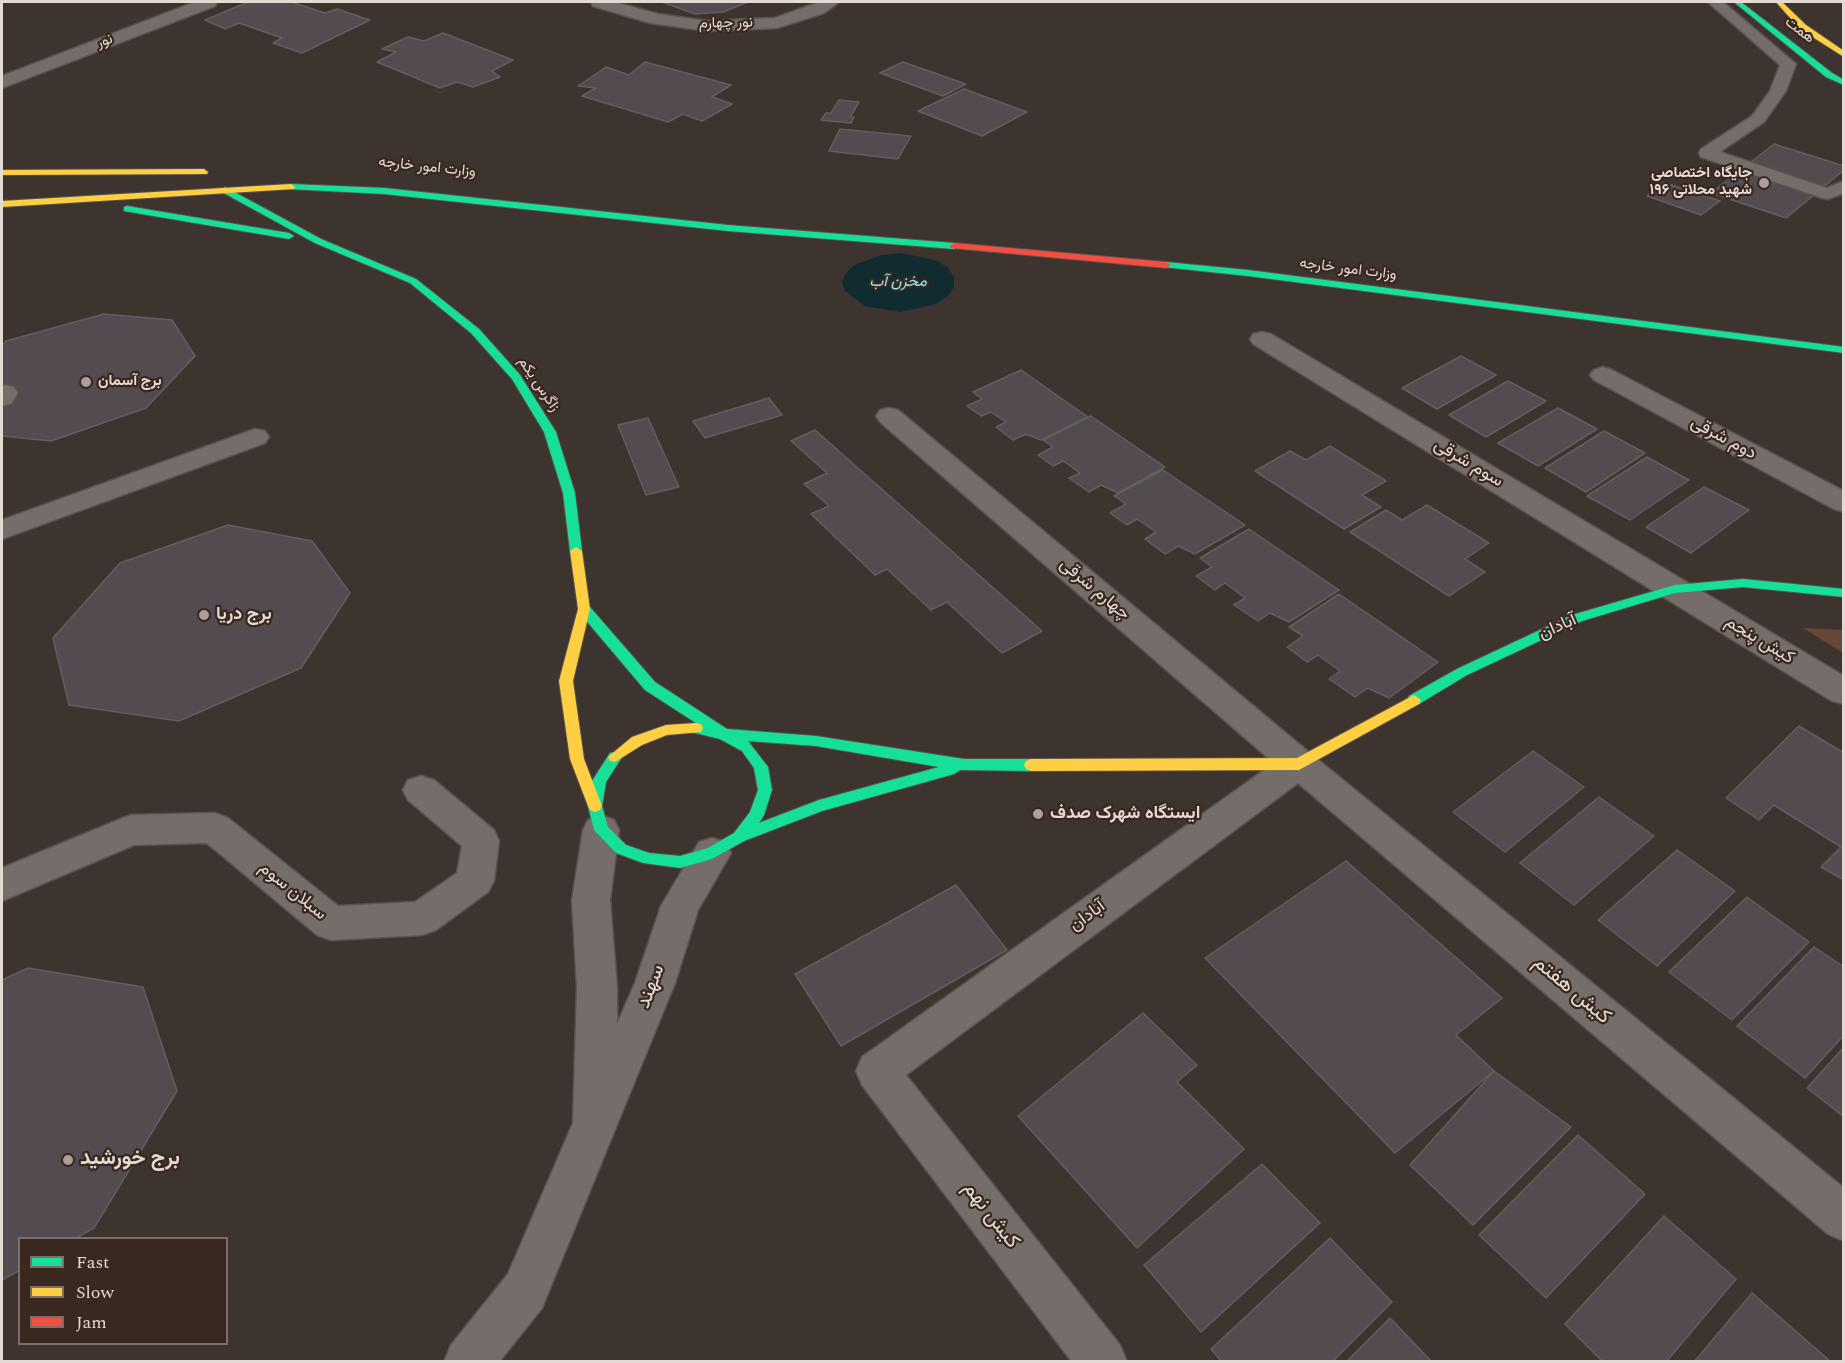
<!DOCTYPE html>
<meta charset="utf-8">
<style>
body{margin:0}
#map{position:relative;width:1845px;height:1363px;overflow:hidden;background:#3d3430;font-family:Spectral,serif}
canvas{display:block}
.frame{position:absolute;inset:0;border:3px solid #e4d9d3;pointer-events:none}
.legend{position:absolute;left:18px;top:1237px;width:210px;height:108px;box-sizing:border-box;background:#392820;border:2px solid #7d6f68;margin:0;padding:8px 10px;list-style:none;font-size:18px;color:#e4d9d3}
.legend li{display:flex;align-items:center;gap:12px;height:30px}
.legend b{width:30px;border:2px solid #7d6f68}
</style>
<div id="map">
<canvas width="1845" height="1363"></canvas>
<div class="frame"></div>
<ul class="legend">
<li><b style="height:8px;background:#16e098"></b>Fast</li>
<li><b style="height:8px;background:#ffcf43"></b>Slow</li>
<li><b style="height:8px;background:#f24e42"></b>Jam</li>
</ul>
</div>
<script>
const ctx = document.querySelector('canvas').getContext('2d');
ctx.lineJoin = 'round';
function fillPath(path, color) {
  ctx.fillStyle = color;
  ctx.fill(path, 'evenodd');
}
function toPath(rows) {
  const path = new Path2D();
  for (const r of rows) {
    path.moveTo(r[0], r[1]);
    for (let i = 2; i < r.length; i += 2) path.lineTo(r[i], r[i + 1]);
  }
  return path;
}
function strokePath(path, color, width, dash) {
  ctx.strokeStyle = color;
  ctx.lineWidth = width;
  ctx.lineCap = dash ? 'butt' : 'round';
  ctx.setLineDash(dash || []);
  ctx.stroke(path);
}
function write(font, color, halo, rows, align = 'center') {
  ctx.font = font + ' Spectral,Vazirmatn,serif';
  ctx.lineWidth = 4.5;
  ctx.setLineDash([]);
  ctx.textBaseline = 'middle';
  ctx.strokeStyle = halo;
  ctx.fillStyle = color;
  for (const [text, x, y, turn = 0] of rows) {
    ctx.save();
    ctx.translate(x, y);
    ctx.rotate((+turn || 0) * Math.PI / 180);
    ctx.textAlign = isNaN(turn) ? turn : align;
    if (halo) ctx.strokeText(text, 0, 0);
    ctx.fillText(text, 0, 0);
    ctx.restore();
  }
}
const green = toPath([
 [1803,628,1843,630,1843,653]
]);
const water = toPath([
 [901,253,935,260,947,267,954,277,954,287,948,296,936,304,900,312,865,306,845,291,842,282,846,273,854,265,882,255]
]);
const building = toPath([
 [248,2,291,2,325,13,337,9,370,20,302,53,273,43,282,38,239,23,225,29,205,20,248,2],
 [662,2,748,2,723,12,695,14,662,2],
 [443,33,513,60,492,71,500,77,473,87,457,82,440,88,377,62,396,52,382,49,408,37,424,41,443,33],
 [645,62,731,85,712,97,732,104,702,121,683,114,668,122,582,96,596,88,578,86,606,67,629,75,645,62],
 [903,62,966,84,943,96,880,73,903,62],
 [964,89,1027,112,982,136,918,111,964,89],
 [839,100,859,102,850,117,854,117,851,123,821,120,826,113,831,113,839,100],
 [840,129,911,136,898,159,829,151,840,129],
 [1774,144,1844,166,1844,170,1786,218,1711,193,1774,144],
 [1663,182,1720,201,1701,215,1647,196,1663,182],
 [104,314,172,320,195,356,146,408,51,441,2,436,2,345,6,341,104,314],
 [1461,356,1496,375,1437,409,1402,388,1461,356],
 [1021,370,1088,417,1041,440,1026,434,1013,440,996,427,1006,422,991,412,981,416,967,406,982,399,973,392,1021,370],
 [1508,381,1546,401,1486,437,1449,415,1508,381],
 [769,398,782,415,705,438,693,421,769,398],
 [1558,408,1597,429,1538,466,1498,443,1558,408],
 [1091,416,1165,467,1118,493,1101,485,1089,492,1069,478,1080,473,1063,461,1053,466,1038,455,1053,447,1043,440,1091,416],
 [648,418,679,487,646,495,618,425,648,418],
 [815,430,1042,631,1002,653,947,602,931,610,887,569,875,575,811,514,829,506,804,484,827,473,791,441,815,430],
 [1604,431,1645,453,1586,492,1545,468,1604,431],
 [1330,446,1386,481,1362,495,1381,507,1344,529,1255,471,1290,451,1306,460,1330,446],
 [1647,457,1689,480,1630,520,1587,496,1647,457],
 [1163,470,1245,525,1195,554,1178,546,1165,554,1145,539,1156,532,1137,519,1127,525,1110,513,1126,504,1114,496,1163,470],
 [1704,487,1749,510,1691,553,1646,527,1704,487],
 [1427,505,1489,543,1465,559,1485,572,1449,596,1350,532,1386,510,1402,520,1427,505],
 [228,525,312,541,350,593,301,668,179,721,69,705,53,638,120,563,228,525],
 [1249,529,1339,590,1289,622,1270,613,1258,621,1234,605,1245,598,1225,583,1215,590,1196,576,1212,567,1200,558,1249,529],
 [1339,594,1438,662,1389,698,1368,688,1355,697,1329,679,1340,671,1318,655,1307,662,1287,647,1303,636,1289,627,1339,594],
 [1799,726,1844,753,1844,880,1821,867,1841,847,1774,805,1759,820,1726,798,1799,726],
 [1533,751,1584,787,1505,852,1453,812,1533,751],
 [1599,797,1654,836,1574,905,1520,863,1599,797],
 [1677,850,1735,891,1657,966,1598,920,1677,850],
 [1346,861,1502,998,1456,1035,1494,1071,1395,1153,1205,958,1346,861],
 [956,885,1007,950,841,1046,795,974,956,885],
 [1747,897,1809,942,1732,1020,1669,972,1747,897],
 [1814,947,1844,967,1844,1035,1805,1078,1737,1026,1814,947],
 [28,968,143,987,177,1091,94,1228,76,1238,20,1238,20,1270,2,1280,2,980,28,968],
 [1143,1013,1197,1065,1177,1082,1244,1149,1137,1248,1018,1116,1143,1013],
 [1844,1047,1844,1117,1807,1088,1844,1047],
 [1494,1071,1571,1127,1473,1225,1410,1165,1494,1071],
 [1578,1135,1645,1194,1546,1298,1479,1235,1578,1135],
 [1262,1164,1320,1223,1201,1332,1144,1265,1262,1164],
 [1664,1216,1736,1279,1666,1362,1603,1362,1565,1324,1664,1216],
 [1330,1238,1392,1302,1332,1362,1222,1362,1211,1349,1330,1238],
 [1752,1293,1830,1361,1829,1362,1694,1362,1752,1293],
 [1390,1318,1432,1362,1346,1362,1390,1318]
]);
const lane = toPath([
 [1708,2,1723,2,1796,64,1786,91,1764,122,1720,152,1827,188,1844,181,1844,193,1828,199,1822,198,1701,157,1699,153,1701,149,1752,116,1770,91,1780,65,1708,2]
]);
const street = toPath([
 [195,2,217,2,215,6,2,88,2,76,195,2],
 [591,2,615,2,658,14,707,21,775,18,819,2,839,2,824,13,777,28,707,31,650,23,593,6,591,2],
 [1262,332,1271,334,1844,676,1844,704,1832,701,1253,344,1250,339,1253,334,1262,332],
 [1603,367,1612,370,1844,491,1844,512,1834,509,1594,380,1590,375,1594,370,1603,367],
 [5,385,14,387,18,393,11,404,2,406,2,386,5,385],
 [889,408,898,410,1311,754,1844,1188,1844,1241,1828,1234,1298,783,906,1075,1120,1345,1127,1362,1072,1362,862,1085,856,1071,862,1057,1274,763,880,422,876,416,880,410,889,408],
 [255,429,265,431,269,437,265,443,2,539,2,520,255,429],
 [421,776,434,780,494,830,499,841,494,881,488,892,436,930,422,935,331,940,317,935,207,843,134,845,2,901,2,868,118,820,131,815,215,813,228,818,338,906,415,902,457,873,462,846,408,800,403,790,408,780,421,776],
 [601,815,614,820,619,830,610,900,617,987,617,1024,635,983,661,906,699,842,712,838,725,842,731,853,698,910,675,983,542,1308,499,1362,444,1362,451,1345,508,1274,573,1123,577,987,572,900,583,830,588,820,601,815]
]);
const fast = toPath([
 [1734,2,1741,2,1832,73,1844,80,1844,85,1826,77,1734,2],
 [291,184,384,188,728,225,954,243,959,246,954,249,728,231,384,194,288,189,287,187,291,184],
 [225,187,321,239,416,279,479,329,520,375,556,432,575,493,582,551,580,554,572,554,570,551,563,493,544,432,512,379,471,333,410,283,315,243,222,192,221,190,225,187],
 [127,206,289,233,294,236,289,239,124,211,124,207,127,206],
 [1166,262,1248,270,1844,347,1844,353,1248,276,1163,267,1163,263,1166,262],
 [1743,579,1844,589,1844,597,1743,587,1675,593,1582,621,1467,675,1419,704,1409,704,1407,700,1409,696,1457,669,1572,615,1675,585,1743,579],
 [584,605,589,606,655,682,727,729,816,736,964,759,1031,759,1036,761,1038,765,1036,769,1031,771,960,770,954,774,822,811,744,841,712,859,680,868,643,863,616,853,594,830,588,806,592,781,610,753,615,752,620,753,622,757,606,782,602,806,608,827,626,845,649,853,680,856,708,848,734,833,750,812,758,790,754,768,742,751,720,739,691,732,689,728,691,724,696,723,645,690,579,612,578,609,584,605],
 [748,741,816,746,939,767,819,800,759,823,764,815,772,790,768,767,748,741]
]);
const slow = toPath([
 [1776,2,1782,2,1806,25,1844,51,1844,57,1800,29,1776,2],
 [204,169,208,172,207,174,2,175,2,170,204,169],
 [291,184,295,187,294,189,2,207,2,201,291,184],
 [576,547,582,551,590,609,573,681,584,759,602,806,600,810,595,812,590,810,588,806,570,759,559,681,578,609,570,551,576,547],
 [1414,695,1421,700,1419,704,1299,770,1031,771,1026,769,1024,765,1026,761,1031,759,1297,758,1414,695],
 [696,723,701,724,703,728,701,732,667,735,642,745,615,762,610,761,608,757,632,737,666,725,696,723]
]);
const jam = toPath([
 [954,243,1166,262,1171,265,1166,268,951,248,949,246,954,243]
]);
const markers = [
 [1764,183,6,"#aa9f9a"],
 [86,382,6,"#aa9f9a"],
 [204,615,6,"#aa9f9a"],
 [1038,814,6,"#aa9f9a"],
 [68,1160,6,"#aa9f9a"]
];
const farStreetnames = [
 ["نور چهارم",726,24,-1],
 ["همت",1799,31,38],
 ["نور",105,42,-21],
 ["وزارت امور خارجه",427,168,6],
 ["وزارت امور خارجه",1348,270,7],
 ["زاگرس یکم",538,385,56]
];
const farPoinames = [
 ["جایگاه اختصاصی",1752,174],
 ["۱۹۶ شهید محلاتی",1752,191],
 ["برج آسمان",98,382,"left"]
];
const farWaternames = [
 ["مخزن آب",898,283]
];
const streetNames = [
 ["دوم شرقی",1723,439,28],
 ["سوم شرقی",1468,464,31],
 ["چهارم شرقی",1094,590,40],
 ["آبادان",1558,628,-24],
 ["کیش پنجم",1759,641,31],
 ["سبلان سوم",292,892,39],
 ["آبادان",1088,917,-36]
];
const poiNames = [
 ["برج دریا",216,615],
 ["ایستگاه شهرک صدف",1050,814]
];
const nearStreetnames = [
 ["سهند",652,987,-69],
 ["کیش هفتم",1571,991,40],
 ["کیش نهم",990,1216,52]
];
const nearPoinames = [
 ["برج خورشید",80,1160]
];
fillPath(green, '#674737');
fillPath(water, '#102c31');
fillPath(building, '#544b50');
strokePath(building, '#645d5e', 1.5);
strokePath(lane, '#5a524d', 3);
strokePath(street, '#5a524d', 3);
strokePath(fast, '#5a524d', 2);
strokePath(slow, '#5a524d', 2);
strokePath(jam, '#5a524d', 2);
fillPath(lane, '#746d69');
fillPath(street, '#746d69');
fillPath(fast, '#16e098');
fillPath(slow, '#ffcf43');
fillPath(jam, '#f24e42');
for (const [x, y, r, color] of markers) {
  const dot = new Path2D();
  dot.arc(x, y, r, 0, 2 * Math.PI);
  ctx.fillStyle = color;
  ctx.fill(dot);
  strokePath(dot, '#392820', 2);
}
write('15px', '#e4d9d3', '#392820', farStreetnames);
write('bold 15px', '#e4d9d3', '#392820', farPoinames, 'right');
write('italic 16px', '#8ae8fa', '#392820', farWaternames);
write('18px', '#e4d9d3', '#392820', streetNames);
write('bold 18px', '#e4d9d3', '#392820', poiNames, 'left');
write('21px', '#e4d9d3', '#392820', nearStreetnames);
write('bold 21px', '#e4d9d3', '#392820', nearPoinames, 'left');
</script>
